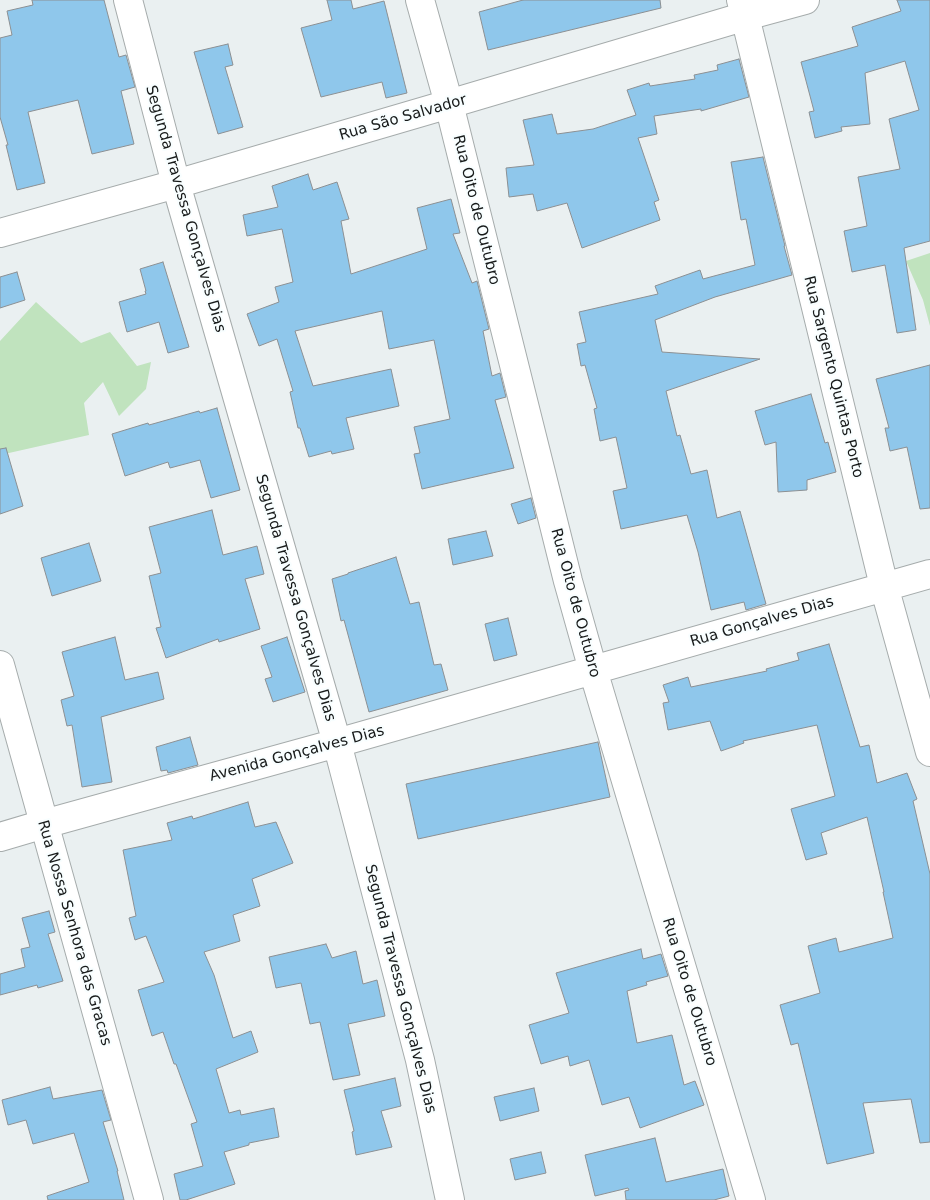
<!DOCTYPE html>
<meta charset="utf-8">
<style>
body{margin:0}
canvas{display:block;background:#eaf0f1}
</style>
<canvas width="930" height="1200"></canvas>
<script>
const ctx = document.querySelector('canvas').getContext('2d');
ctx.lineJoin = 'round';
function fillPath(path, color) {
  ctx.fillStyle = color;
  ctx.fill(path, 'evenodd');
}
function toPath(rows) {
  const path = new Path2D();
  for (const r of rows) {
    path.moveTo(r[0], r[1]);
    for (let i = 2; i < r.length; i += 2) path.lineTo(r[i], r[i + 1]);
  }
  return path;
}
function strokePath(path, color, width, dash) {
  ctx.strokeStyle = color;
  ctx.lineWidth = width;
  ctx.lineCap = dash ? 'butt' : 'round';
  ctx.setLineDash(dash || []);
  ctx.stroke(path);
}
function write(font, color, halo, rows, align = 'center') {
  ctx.font = font + ' "DejaVu Sans",sans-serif';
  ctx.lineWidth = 4;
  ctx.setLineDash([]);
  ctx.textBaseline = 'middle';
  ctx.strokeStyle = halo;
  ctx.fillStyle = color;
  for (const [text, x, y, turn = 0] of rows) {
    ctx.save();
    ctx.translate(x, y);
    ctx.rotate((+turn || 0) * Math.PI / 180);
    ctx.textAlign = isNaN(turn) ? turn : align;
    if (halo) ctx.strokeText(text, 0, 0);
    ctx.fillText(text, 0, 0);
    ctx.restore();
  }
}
const green = toPath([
 [930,253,930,326,923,300,906,261],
 [36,302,81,343,110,332,137,366,151,362,146,389,119,416,103,382,84,403,89,435,0,455,0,341]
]);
const building = toPath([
 [32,0,104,0,119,57,126,55,135,87,121,91,134,144,92,154,78,100,28,112,45,183,17,190,6,145,8,145,0,117,0,38,12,35,7,11,33,5,32,0],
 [327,0,351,0,353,9,384,1,407,93,386,98,382,82,321,97,301,28,332,20,327,0],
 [523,0,660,0,661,8,488,50,479,12,523,0],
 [897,0,930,0,930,241,904,248,916,330,897,333,885,265,852,272,844,231,867,226,858,177,900,169,889,119,919,110,905,61,865,73,870,124,841,127,842,131,815,138,809,112,814,111,801,62,858,46,852,27,901,11,897,0],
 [228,44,233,65,225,67,243,127,218,134,194,52,228,44],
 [739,59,749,97,701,111,701,109,654,116,657,134,638,138,659,200,654,202,660,220,582,248,567,203,537,211,533,194,509,197,506,168,534,165,523,120,552,114,557,134,593,129,636,115,627,90,649,83,650,86,695,79,694,75,718,70,717,65,739,59],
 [763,157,785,246,784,246,792,275,715,297,655,320,662,352,760,359,666,391,677,436,680,435,691,474,707,470,717,518,740,511,766,604,746,610,744,602,711,610,698,552,687,515,621,529,613,491,627,488,616,437,600,441,594,409,597,408,585,365,581,366,577,344,586,342,579,312,658,294,655,286,700,270,703,279,755,265,746,219,741,220,731,162,763,157],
 [308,174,313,190,337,182,349,219,341,221,351,274,427,249,417,208,451,199,460,233,453,234,472,283,477,281,489,329,483,331,492,376,500,373,506,397,495,400,514,468,422,489,414,454,420,453,414,427,450,419,434,340,389,349,382,311,295,331,313,386,391,369,399,406,346,418,354,449,332,454,331,451,309,457,300,428,298,428,290,392,293,391,277,339,259,346,247,314,279,302,275,287,293,282,282,229,247,236,243,215,278,207,272,186,308,174],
 [163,262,189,347,168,353,159,322,127,332,119,302,146,294,145,291,146,291,140,269,163,262],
 [17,272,25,300,0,308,0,277,17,272],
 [930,365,930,508,920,509,907,447,890,451,885,428,889,428,876,379,930,365],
 [811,394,825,443,828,442,836,472,807,480,807,490,778,492,776,442,765,445,755,411,811,394],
 [217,408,240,490,211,498,200,460,170,468,168,462,125,476,112,434,148,423,149,425,199,411,200,413,217,408],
 [6,448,23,506,0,514,0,449,6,448],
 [531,498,536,518,518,524,511,504,531,498],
 [212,510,223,555,257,546,264,574,245,579,260,629,219,642,218,639,166,658,156,628,161,627,149,576,161,573,149,527,212,510],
 [486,531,493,556,453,565,448,539,486,531],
 [89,543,101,581,52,596,41,558,89,543],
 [396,557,410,604,419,602,434,665,441,664,448,690,369,712,344,620,341,621,332,579,348,574,348,573,396,557],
 [508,618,517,655,494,661,485,624,508,618],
 [115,637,125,680,158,672,164,699,101,717,112,782,82,787,72,725,67,726,61,700,74,696,62,652,115,637],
 [287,637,305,692,273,702,265,679,272,677,261,646,287,637],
 [829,644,860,747,869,745,877,783,907,773,917,799,913,801,930,874,930,1142,920,1143,911,1099,863,1103,874,1153,827,1164,798,1043,791,1045,780,1005,820,993,808,946,836,938,839,952,893,938,883,892,884,892,867,817,821,833,827,854,806,860,791,809,835,796,817,725,743,741,744,743,721,751,710,721,668,730,663,703,669,702,663,685,688,677,691,687,767,671,766,669,799,660,797,653,829,644],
 [190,737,198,765,168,773,167,770,161,771,156,747,190,737],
 [598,742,610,797,418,839,406,784,598,742],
 [248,802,255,827,276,822,293,863,252,879,260,906,233,915,240,941,204,952,214,975,233,1038,251,1031,258,1052,216,1069,229,1113,240,1110,241,1115,274,1108,279,1137,249,1143,249,1145,224,1152,235,1184,186,1200,180,1200,174,1174,203,1166,191,1124,197,1122,176,1064,174,1064,163,1032,152,1036,138,990,164,982,146,936,135,940,129,918,136,916,123,850,172,840,167,823,192,816,193,819,248,802],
 [49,911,55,932,48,934,63,981,38,988,37,985,0,995,0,974,25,967,21,949,30,947,22,918,49,911],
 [326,944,332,958,356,951,363,984,377,980,385,1016,348,1024,360,1075,333,1080,320,1022,310,1024,301,983,276,988,269,957,326,944],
 [641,949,643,959,661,954,668,976,646,982,647,985,627,991,637,1043,672,1035,684,1085,695,1081,704,1105,640,1128,629,1097,602,1105,589,1060,570,1066,568,1056,541,1064,529,1025,569,1013,556,973,641,949],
 [395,1078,401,1106,381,1111,392,1147,356,1155,352,1132,354,1131,344,1090,395,1078],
 [50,1087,53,1099,102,1090,111,1120,103,1122,118,1171,117,1171,124,1200,48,1200,47,1196,89,1182,74,1133,33,1144,26,1120,8,1125,2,1100,50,1087],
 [534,1088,539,1111,500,1121,494,1097,534,1088],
 [655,1138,666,1182,723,1169,729,1196,714,1200,626,1200,625,1191,629,1190,628,1188,595,1196,585,1155,655,1138],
 [541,1152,546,1173,515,1180,510,1159,541,1152]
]);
const minor = toPath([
 [128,0,176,184,337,743,420,1060,450,1200],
 [420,0,449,104,568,581,593,670,751,1200],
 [741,0,884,586,930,752],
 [0,233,176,184,449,104,746,16,805,0],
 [0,665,149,1200],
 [0,837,44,824,337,743,930,574]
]);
const streetNames = [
 ["Rua São Salvador",403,118,-16],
 ["Segunda Travessa Gonçalves Dias",185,209,74],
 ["Rua Oito de Outubro",476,210,76],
 ["Rua Sargento Quintas Porto",833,377,76],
 ["Segunda Travessa Gonçalves Dias",295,598,74],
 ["Rua Oito de Outubro",575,603,75],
 ["Rua Gonçalves Dias",762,622,-16],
 ["Avenida Gonçalves Dias",297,754,-15],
 ["Rua Nossa Senhora das Gracas",74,933,74],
 ["Segunda Travessa Gonçalves Dias",400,989,76],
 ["Rua Oito de Outubro",689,992,73]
];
fillPath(green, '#c0e3be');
fillPath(building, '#8fc7eb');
strokePath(building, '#8c9093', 1);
strokePath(minor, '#a6acac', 30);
strokePath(minor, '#fff', 28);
write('15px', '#171a1a', '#f8feff', streetNames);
</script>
